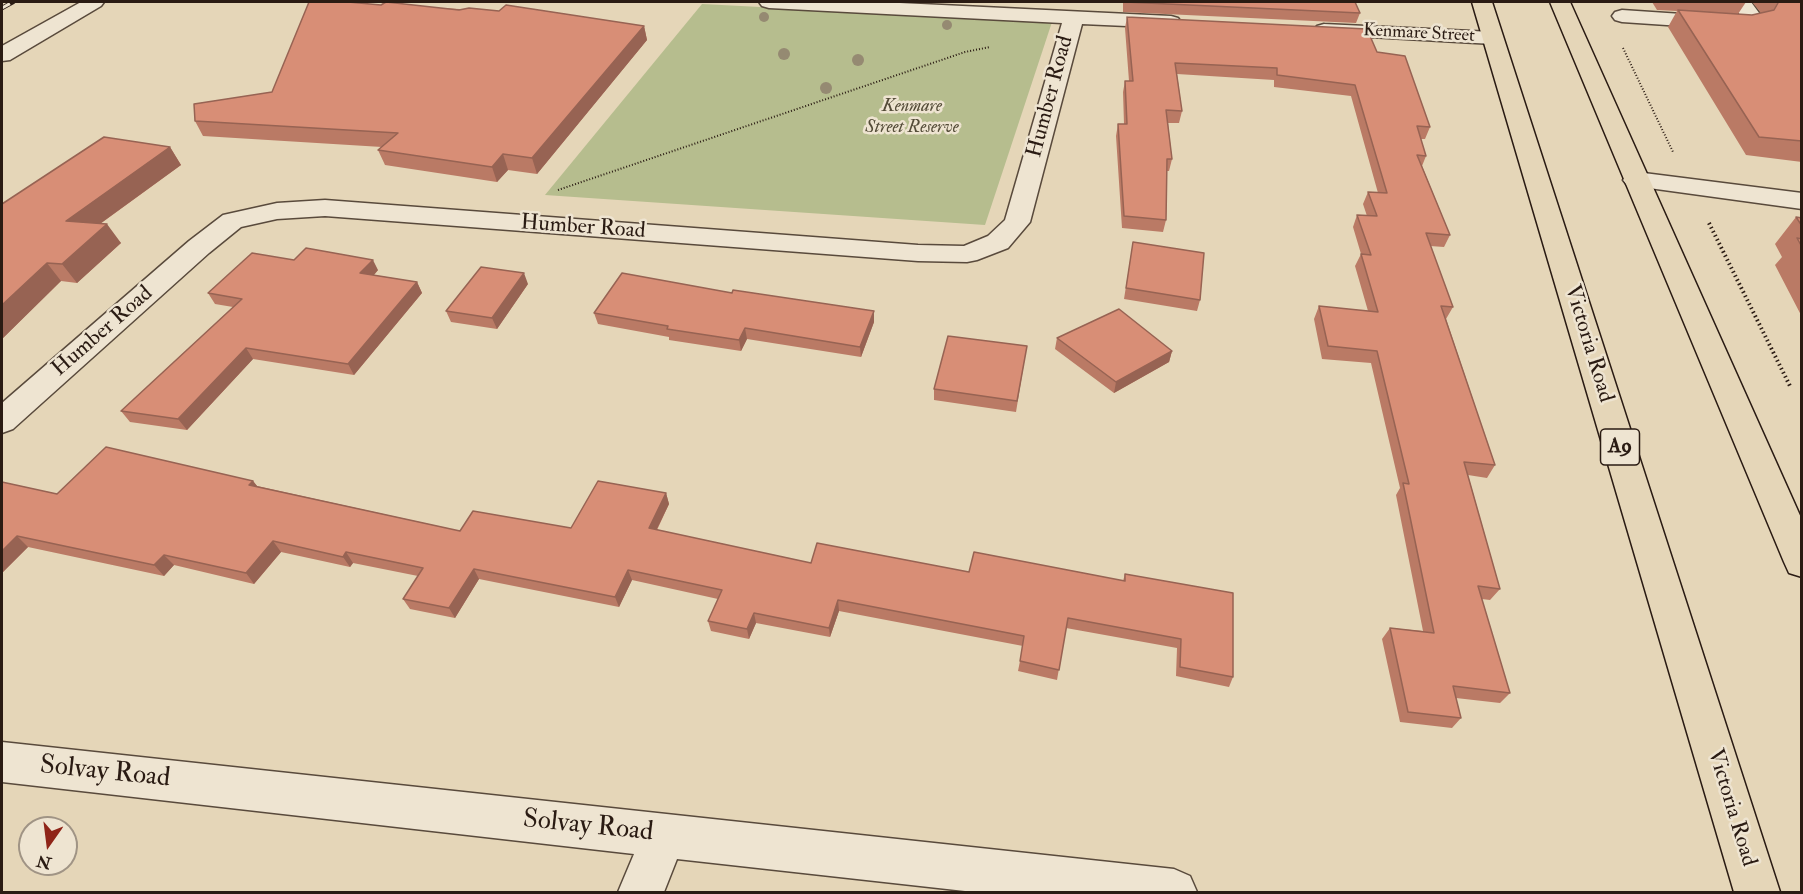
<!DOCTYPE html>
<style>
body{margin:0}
#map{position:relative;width:1803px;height:894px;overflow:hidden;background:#e5d6b8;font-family:"IM FELL Double Pica",serif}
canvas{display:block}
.frame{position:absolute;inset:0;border:3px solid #2a1b13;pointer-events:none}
.north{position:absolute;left:18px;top:816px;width:60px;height:60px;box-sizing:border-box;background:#eee4d1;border:2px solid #a09485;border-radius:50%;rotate:194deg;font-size:16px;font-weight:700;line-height:24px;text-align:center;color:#2a1b13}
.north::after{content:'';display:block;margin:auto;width:21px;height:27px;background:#8f2418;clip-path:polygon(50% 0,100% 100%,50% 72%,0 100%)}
</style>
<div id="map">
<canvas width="1803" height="894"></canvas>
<div class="frame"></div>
<div class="north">N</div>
</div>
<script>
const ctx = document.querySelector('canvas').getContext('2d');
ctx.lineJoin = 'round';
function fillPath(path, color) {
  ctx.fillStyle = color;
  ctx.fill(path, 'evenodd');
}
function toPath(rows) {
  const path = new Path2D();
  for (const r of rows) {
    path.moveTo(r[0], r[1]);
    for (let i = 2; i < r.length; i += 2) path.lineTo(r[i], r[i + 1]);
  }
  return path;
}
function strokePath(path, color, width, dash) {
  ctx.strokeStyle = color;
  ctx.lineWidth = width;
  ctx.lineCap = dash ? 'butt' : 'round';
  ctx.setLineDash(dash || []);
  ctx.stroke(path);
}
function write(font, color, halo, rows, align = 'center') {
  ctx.font = font + ' "IM FELL Double Pica",serif';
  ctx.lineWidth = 5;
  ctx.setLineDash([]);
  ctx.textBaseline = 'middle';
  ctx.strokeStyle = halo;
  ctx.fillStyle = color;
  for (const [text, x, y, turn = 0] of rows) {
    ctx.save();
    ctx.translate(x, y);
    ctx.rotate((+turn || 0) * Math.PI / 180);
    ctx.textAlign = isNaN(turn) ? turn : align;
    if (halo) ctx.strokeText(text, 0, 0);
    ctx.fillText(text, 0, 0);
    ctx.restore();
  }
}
const green = toPath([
 [702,4,1052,22,985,225,545,195]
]);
const pathFar1 = toPath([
 [1623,48,1673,152],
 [558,190,965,52,990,47]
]);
const path = toPath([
 [1709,223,1790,386]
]);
const minor = toPath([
 [81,2,104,2,101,6,10,60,2,61,2,46,81,2],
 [759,2,879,2,1171,16,1178,18,1181,22,1178,26,1171,28,1082,24,1030,222,1008,248,977,260,967,262,918,261,325,216,277,219,241,227,209,253,13,429,2,433,2,403,189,241,223,215,277,203,325,200,918,245,964,246,988,236,1005,220,1062,23,769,8,762,6,759,2],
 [1731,2,1751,2,1765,21,1762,25,1741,30,1622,22,1615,20,1612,16,1615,12,1622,10,1742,18,1731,2],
 [1324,24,1493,32,1500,34,1503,38,1500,42,1493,44,1317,34,1314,30,1317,26,1324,24],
 [1636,172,1802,193,1802,209,1627,185,1623,180,1627,175,1636,172],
 [2,742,1174,869,1190,876,1197,892,974,892,677,859,664,892,618,892,634,854,2,782,2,742]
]);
const highway = toPath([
 [1472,2,1492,2,1780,892,1734,892,1472,2],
 [1550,2,1570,2,1802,520,1802,577,1789,573,1784,562,1550,2]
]);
const rail = toPath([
 [2,8,13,2]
]);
const trees = [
 [764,17,5],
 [947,25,5],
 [784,54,6],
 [858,60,6],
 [826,88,6]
];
const wall = toPath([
 [1123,2,1355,2,1360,13,1356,23,1123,12],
 [1652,2,1746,2,1738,14,1752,15,1761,13,1752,2,1802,2,1802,162,1746,155,1668,27,1677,11,1657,10],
 [381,5,499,11,644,26,647,40,537,174,508,170,497,182,385,165,378,150,382,147,203,136,195,121,272,92],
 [1127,17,1377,52,1430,127,1425,139,1421,139,1426,156,1422,166,1450,235,1444,247,1430,246,1453,307,1446,319,1495,465,1487,478,1468,475,1500,589,1490,600,1482,599,1510,693,1500,703,1456,698,1461,718,1452,728,1400,722,1382,639,1390,628,1423,631,1396,495,1400,488,1371,363,1322,359,1314,319,1319,306,1368,311,1355,266,1361,254,1353,227,1357,215,1367,216,1363,204,1368,192,1378,193,1351,96,1274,87,1274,80,1177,74,1182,111,1179,123,1168,123,1172,159,1169,171,1167,171,1166,220,1163,232,1122,228,1116,136,1118,124,1124,124,1123,92,1125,81,1129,81,1125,28],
 [170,147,181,165,100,224,121,243,77,283,61,281,2,339,2,204],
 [1796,217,1802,218,1802,317,1775,265,1782,257,1775,244],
 [1133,242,1200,300,1197,311,1124,299],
 [294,260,378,270,374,275,417,282,422,293,354,375,253,359,187,430,130,422,121,411,233,307,215,304,208,293],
 [528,284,497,329,451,322,446,311],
 [594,313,874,322,861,357,747,339,741,351,669,340,669,337,598,324],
 [1057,338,1172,351,1169,362,1114,393,1055,349],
 [1025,357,1016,412,934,400,934,389],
 [253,481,257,486,460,531,571,528,666,493,669,504,657,530,811,563,1123,581,1125,574,1233,677,1229,687,1176,676,1177,648,1066,628,1057,680,1018,671,1023,646,839,611,830,637,756,623,749,639,711,631,708,621,718,599,632,580,619,607,479,579,455,618,410,609,403,599,418,576,353,563,350,567,281,552,254,584,174,565,164,576,28,547,2,573,2,482,57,494]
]);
const shadedWall = toPath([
 [644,26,647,40,537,174,532,158],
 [170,147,181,165,79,239,66,221],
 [503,154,508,170,497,182,492,167],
 [107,224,121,243,77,283,62,264],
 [373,260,378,270,366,284,360,273],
 [47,263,61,281,2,339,2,305],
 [524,273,528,284,497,329,492,318],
 [417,282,422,293,354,375,348,364],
 [874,311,874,322,861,357,860,347],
 [745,328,747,339,741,351,739,340],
 [246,348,253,359,187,430,178,419],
 [1172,351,1169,362,1114,393,1116,382],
 [253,481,261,491,249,485],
 [666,493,669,504,652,539,649,528],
 [17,536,28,547,2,573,2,551],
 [273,541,281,552,254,584,246,573],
 [346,552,353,563,350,567,343,557],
 [164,555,174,565,164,576,154,565],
 [474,569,479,579,455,618,449,608],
 [628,570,632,580,619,607,615,597],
 [838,600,839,611,830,637,829,628],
 [754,613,756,623,749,639,747,629]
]);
const building = toPath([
 [309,2,348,2,381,5,386,2,459,10,469,8,499,11,506,5,644,26,532,158,503,154,492,167,378,150,398,133,195,121,194,104,272,92,309,2],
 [1125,2,1355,2,1360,13,1125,2],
 [1777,2,1802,2,1802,141,1759,137,1678,10,1752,15,1774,10,1778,3,1777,2],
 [1127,17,1367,29,1377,52,1405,56,1430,127,1417,126,1426,156,1417,155,1450,235,1426,233,1453,307,1441,306,1495,465,1464,462,1500,589,1478,586,1510,693,1453,686,1461,718,1408,712,1390,628,1434,633,1403,483,1409,484,1377,351,1328,346,1319,306,1378,312,1361,254,1371,255,1357,215,1377,216,1368,192,1387,193,1355,85,1277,75,1277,68,1175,63,1182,111,1166,110,1172,159,1167,159,1166,220,1124,216,1118,124,1127,124,1125,81,1133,81,1127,17],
 [104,137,170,147,66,221,107,224,62,264,47,263,2,305,2,204,104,137],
 [1796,217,1802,218,1802,226,1796,217],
 [1797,238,1802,239,1802,247,1797,238],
 [1133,242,1204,253,1200,300,1126,288,1133,242],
 [306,248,373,260,360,273,417,282,348,364,246,348,178,419,121,411,242,299,208,293,252,253,294,260,306,248],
 [481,267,524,273,492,318,446,311,481,267],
 [622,273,732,293,733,290,874,311,860,347,745,328,739,340,667,329,668,326,594,313,622,273],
 [1119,309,1172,351,1116,382,1057,338,1119,309],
 [948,336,1027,346,1017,401,934,389,948,336],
 [106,447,253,481,249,485,460,531,473,511,571,528,598,481,666,493,649,528,811,563,817,543,969,572,974,552,1125,581,1125,574,1233,593,1233,677,1180,667,1181,639,1068,618,1059,670,1020,661,1024,636,838,600,829,628,754,613,747,629,708,621,722,590,628,570,615,597,474,569,449,608,403,599,423,568,346,552,343,557,273,541,246,573,164,555,154,565,17,536,2,551,2,482,57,494,106,447]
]);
const farStreetnames = [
 ["Kenmare Street",1419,34,3]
];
const farParknames = [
 ["Kenmare",912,107],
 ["Street Reserve",912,128]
];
const shields = [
 [1620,447,39]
];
const shieldNames = [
 ["A9",1620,447]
];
const streetNames = [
 ["Humber Road",1051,97,-75],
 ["Humber Road",583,228,4],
 ["Humber Road",103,332,-41],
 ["Victoria Road",1588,344,73],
 ["Victoria Road",1731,808,73]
];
const nearStreetnames = [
 ["Solvay Road",105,773,6],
 ["Solvay Road",588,827,6]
];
fillPath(green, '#b6bd8e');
strokePath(minor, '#594a3c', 3);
strokePath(highway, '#2a1b13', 3);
strokePath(pathFar1, '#2a1b13', 2, [1, 2]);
strokePath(path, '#2a1b13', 4, [1.5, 3]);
fillPath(minor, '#eee4d1');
fillPath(highway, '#e5d6b8');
strokePath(rail, '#2a1b13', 4.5);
strokePath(rail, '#eee4d1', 3, [9]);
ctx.fillStyle = '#958a72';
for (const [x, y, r] of trees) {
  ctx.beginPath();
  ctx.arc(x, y, r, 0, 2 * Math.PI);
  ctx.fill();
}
fillPath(wall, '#ba7a65');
fillPath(shadedWall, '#976353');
fillPath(building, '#d88e76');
strokePath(building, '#976353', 1.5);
write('18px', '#2a1b13', '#eee4d1', farStreetnames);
write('italic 18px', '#544c38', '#eee4d1', farParknames);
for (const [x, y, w] of shields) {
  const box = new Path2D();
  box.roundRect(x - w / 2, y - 18, w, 36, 4.5);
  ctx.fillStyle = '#eee4d1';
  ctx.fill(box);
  strokePath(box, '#2a1b13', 1.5);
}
write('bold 21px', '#2a1b13', null, shieldNames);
write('22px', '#2a1b13', '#eee4d1', streetNames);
write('27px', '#2a1b13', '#eee4d1', nearStreetnames);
</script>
